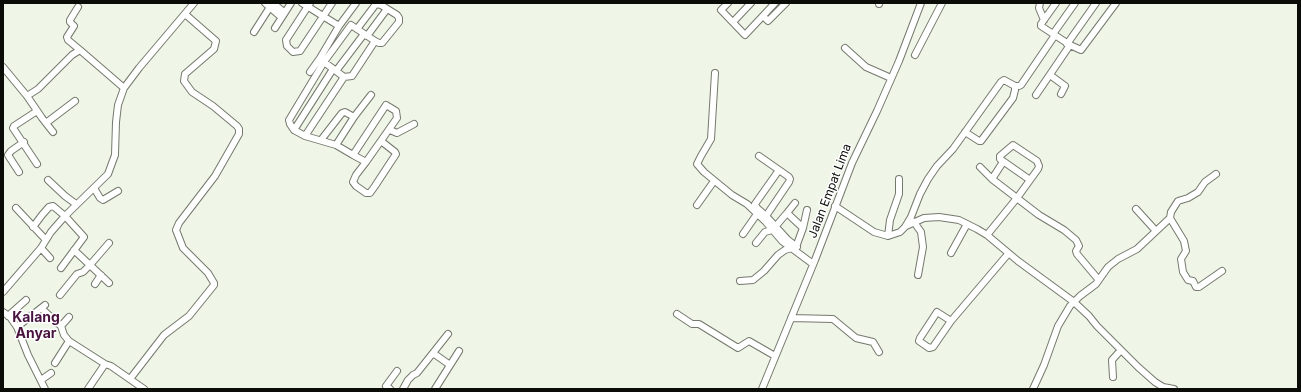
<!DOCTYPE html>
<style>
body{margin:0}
#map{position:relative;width:1301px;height:392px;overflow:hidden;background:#eff5e7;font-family:Inter,sans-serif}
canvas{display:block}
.frame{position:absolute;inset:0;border:4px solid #0a0c08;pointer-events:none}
</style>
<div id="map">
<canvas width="1301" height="392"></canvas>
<div class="frame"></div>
</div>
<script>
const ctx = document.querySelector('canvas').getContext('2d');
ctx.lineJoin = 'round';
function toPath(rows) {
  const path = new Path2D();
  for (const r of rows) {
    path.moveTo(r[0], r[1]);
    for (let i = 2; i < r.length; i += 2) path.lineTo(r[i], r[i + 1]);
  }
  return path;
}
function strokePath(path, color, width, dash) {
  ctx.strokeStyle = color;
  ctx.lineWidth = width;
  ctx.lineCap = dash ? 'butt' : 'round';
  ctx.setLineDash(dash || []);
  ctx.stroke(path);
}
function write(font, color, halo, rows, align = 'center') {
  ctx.font = font + ' Inter,sans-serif';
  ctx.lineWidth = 3;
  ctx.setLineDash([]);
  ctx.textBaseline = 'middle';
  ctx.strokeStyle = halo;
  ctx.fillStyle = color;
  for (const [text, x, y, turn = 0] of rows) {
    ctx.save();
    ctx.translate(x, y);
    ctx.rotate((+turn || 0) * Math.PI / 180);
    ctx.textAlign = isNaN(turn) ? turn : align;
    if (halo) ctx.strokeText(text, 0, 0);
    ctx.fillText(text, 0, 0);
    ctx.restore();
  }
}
const minor = toPath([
 [265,3,281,17],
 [273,3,284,12],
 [302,3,339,26,320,58,324,62,344,77,305,136,336,145,354,117,345,112,342,113,321,140],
 [310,3,286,40,287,46,293,52,300,51,332,3],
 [728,3,721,10,745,35,775,3],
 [1040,3,1039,8,1044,20],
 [1056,3,1041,24,1041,26,1070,45,1081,50,1116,3],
 [879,4,879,3],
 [78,7,70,20,70,22,74,26,67,37,68,40,80,50],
 [763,16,768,21,786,3],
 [733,22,751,3],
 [339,26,356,3],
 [275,28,291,3],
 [357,29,376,4,381,5,397,15,399,18,399,22,382,43,379,43,375,41],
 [254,32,270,7],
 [1053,34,1075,3],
 [367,36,387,9],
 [1067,44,1096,3],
 [845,48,866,67,891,78],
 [915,55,942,3],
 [3,67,27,96,38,89,72,55,80,50,124,88],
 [336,71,364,34],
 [310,72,320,58],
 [715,73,711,139,701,156,697,164,704,172,732,195,747,204,765,221,782,241,813,264],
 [1050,75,1065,86,1061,94],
 [1036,95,1070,45],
 [27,96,42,118,53,132],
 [37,111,14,126,13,128,37,164],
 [354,117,371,95],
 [46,123,75,101],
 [294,130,290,124,289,120,324,62,351,25,375,41,352,76,344,77],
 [390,130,397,133,414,124],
 [965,132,979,141,981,141,1013,98,1015,90,1015,86],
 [305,136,294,130,333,69],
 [336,145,353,155,386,105,396,111,397,118,366,162,353,155],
 [759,156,789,177,790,179,789,182,766,216],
 [366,162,356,175,353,182,356,186,366,193,370,193,375,186,396,154,395,152,381,141],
 [980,167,992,179,1039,215,1064,230,1076,240,1079,246,1076,251,1077,254,1098,279],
 [779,170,755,204,757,208,766,216,787,239,797,247],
 [19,172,8,155,11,151,24,142],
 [992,179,1003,162],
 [48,180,65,196,76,204],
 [94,188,100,198,103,200,118,191],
 [697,205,714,181],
 [835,206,874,232,888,236,900,232,905,227,911,217,920,194,928,179,937,166,953,149,1001,82,1004,80,1015,86,1019,86,1021,85,1055,35],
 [16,208,46,240],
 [1136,209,1156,231],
 [787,213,795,203],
 [1170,218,1184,241,1186,251,1181,259,1183,272,1188,280,1193,281,1196,287,1199,287,1222,271],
 [914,222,921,232,923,247,918,275],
 [906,226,924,218,939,217,959,220,977,229,987,235,1018,261,1074,302,1089,316,1097,326,1138,367,1155,382,1163,387,1174,389],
 [33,227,42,215,49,207,53,206,65,216,84,237,61,268],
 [775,227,787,213,803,228,796,247],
 [803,228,807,210],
 [743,234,757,214],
 [987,235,1017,198,1038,169,1039,166,1037,161,1013,145,1000,156,1000,159,1030,180],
 [888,236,890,220,899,194,899,179],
 [756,243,765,232,772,230],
 [41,248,50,258],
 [74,250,109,283],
 [951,253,967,224],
 [740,281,753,280,764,271,778,255,785,250,792,248],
 [95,284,101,275],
 [3,292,41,248,51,232,65,216,108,174,115,155,116,122,118,105,124,88,139,68,194,3],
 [60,295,77,274,83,272,90,265,109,243],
 [42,309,61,326],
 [3,312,10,317,17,327,28,355,45,389],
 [677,314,692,324,699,324,738,348,749,341,775,356],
 [8,316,26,300],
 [791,318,833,319,856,338,873,342,879,352],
 [951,321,937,312,920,338,919,341,929,348,933,347,951,321,1008,254],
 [17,327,45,305],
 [69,341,64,335,61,326,69,317],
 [433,353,450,365],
 [55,363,69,341,105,364],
 [1113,377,1112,360,1121,350],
 [130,379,164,335,189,316,214,285,214,283,208,273,183,248,176,230,179,223,215,176,239,134,239,129,237,126,213,106,192,92,184,81,185,74,214,49,216,41,185,14],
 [41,380,51,373],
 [88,389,105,364,111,366,144,389],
 [390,389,386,386,397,371],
 [403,389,408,380,413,375,417,373,448,334],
 [435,389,459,351],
 [762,389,815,260,852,163,877,111,899,61,921,3],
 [1033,389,1044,365,1058,326,1070,306,1080,296,1096,284,1108,267,1118,259,1137,249,1170,218,1171,212,1178,201,1188,198,1198,192,1205,182,1216,174]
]);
const streetNames = [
 ["Jalan Empat Lima",830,191,-69]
];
const quarterNames = [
 ["Kalang",36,318],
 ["Anyar",36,334]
];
strokePath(minor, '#74796d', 8);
strokePath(minor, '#fff', 6);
write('12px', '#0a0c08', '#fff', streetNames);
write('bold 14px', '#491340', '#fff', quarterNames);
</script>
